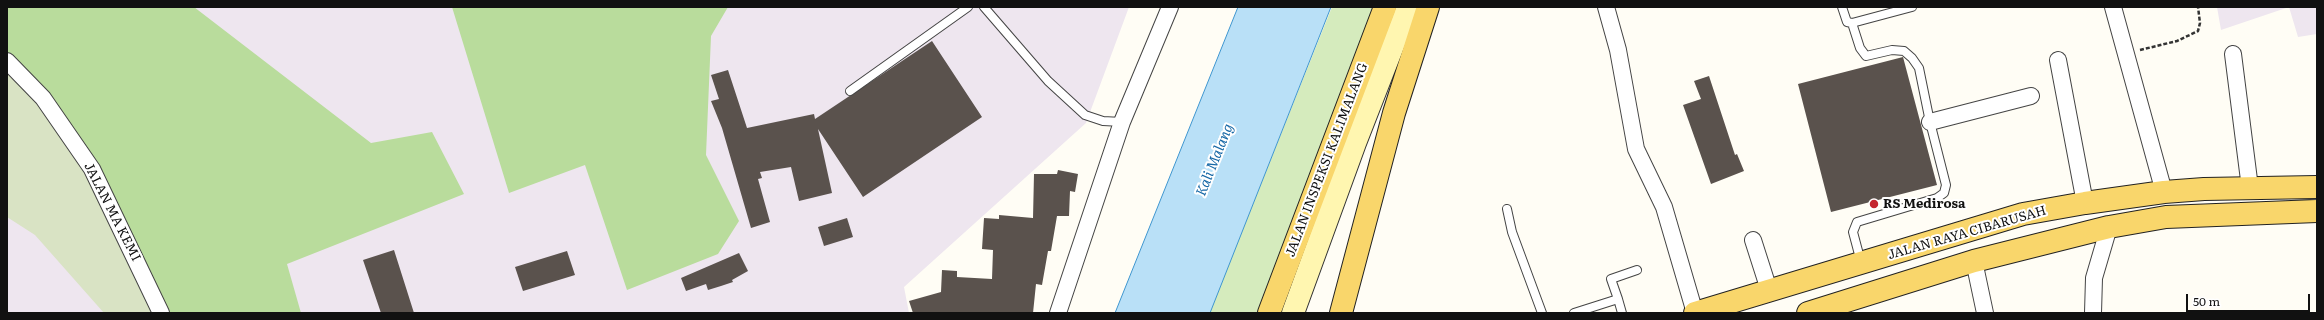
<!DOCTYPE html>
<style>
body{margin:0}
#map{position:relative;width:2324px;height:320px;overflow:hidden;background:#fffdf5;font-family:Literata,serif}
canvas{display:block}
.frame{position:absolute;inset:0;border:8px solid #111;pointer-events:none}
.scale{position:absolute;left:2186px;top:294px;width:124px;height:18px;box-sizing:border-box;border:2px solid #111;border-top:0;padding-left:5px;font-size:12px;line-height:14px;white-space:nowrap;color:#111;-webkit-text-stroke:3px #fff;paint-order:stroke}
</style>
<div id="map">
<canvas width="2324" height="320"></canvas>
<div class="frame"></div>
<div class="scale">50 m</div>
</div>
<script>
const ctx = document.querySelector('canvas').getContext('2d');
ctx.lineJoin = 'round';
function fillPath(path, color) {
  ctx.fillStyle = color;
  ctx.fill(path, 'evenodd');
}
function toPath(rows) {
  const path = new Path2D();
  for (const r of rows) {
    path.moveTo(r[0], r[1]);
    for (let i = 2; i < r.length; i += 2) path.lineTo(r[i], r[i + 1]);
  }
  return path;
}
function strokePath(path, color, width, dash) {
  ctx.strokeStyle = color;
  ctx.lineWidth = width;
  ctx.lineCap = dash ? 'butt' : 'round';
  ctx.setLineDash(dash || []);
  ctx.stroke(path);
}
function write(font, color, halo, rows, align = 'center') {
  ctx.font = font + ' Literata,serif';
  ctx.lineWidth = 4;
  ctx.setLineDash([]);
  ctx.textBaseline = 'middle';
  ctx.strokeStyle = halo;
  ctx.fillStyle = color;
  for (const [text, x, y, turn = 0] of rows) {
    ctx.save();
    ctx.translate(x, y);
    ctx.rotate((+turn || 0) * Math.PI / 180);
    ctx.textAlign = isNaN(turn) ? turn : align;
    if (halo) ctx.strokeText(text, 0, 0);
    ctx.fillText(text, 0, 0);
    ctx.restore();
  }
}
const industrial = toPath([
 [7,7,1129,7,1086,123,904,287,909,313,7,313],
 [2217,7,2317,7,2317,34,2298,37,2289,7,2221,30]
]);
const green = toPath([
 [1332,7,1386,7,1269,313,1209,313]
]);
const forest = toPath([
 [7,7,194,7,371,143,432,132,464,194,287,264,301,313,159,313,7,57],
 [452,7,728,7,711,36,706,155,739,221,718,254,627,290,585,165,509,193]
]);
const cemetery = toPath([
 [7,60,49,101,159,313,104,313,35,235,7,217]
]);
const water = toPath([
 [1238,7,1331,7,1210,313,1115,313,1238,7]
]);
const building = toPath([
 [932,41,982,117,863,197,818,129,832,193,799,201,791,167,760,172,762,178,758,179,770,222,751,228,722,128,711,101,719,99,711,75,728,70,747,128,814,114,815,119],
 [1903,57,1937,185,1831,212,1798,84],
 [1709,76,1735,155,1737,154,1744,171,1711,184,1683,105,1701,99,1694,81],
 [1058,170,1078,174,1075,192,1070,191,1069,216,1057,216,1051,251,1048,251,1042,285,1036,284,1033,313,913,313,909,301,941,292,942,270,957,271,957,277,992,279,993,250,982,249,984,218,999,219,999,215,1033,218,1034,174,1057,174],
 [847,218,853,237,824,246,818,227],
 [394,250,414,313,381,313,363,260],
 [567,251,575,275,523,291,515,267],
 [739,253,748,271,732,280,733,282,721,286,708,290,706,284,686,291,681,278]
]);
const path = toPath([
 [2140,50,2177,41,2198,31,2200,23,2198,7]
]);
const lane = toPath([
 [984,7,1048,81,1085,115,1103,121,1122,122],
 [1842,7,1847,22,1852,23,1912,7],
 [1852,23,1860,48,1866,56,1892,50,1904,51,1912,58,1919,68,1930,122,1946,185,1944,193,1937,198,1857,222,1853,232,1861,262],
 [850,91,968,7],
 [1507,209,1512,232,1542,313],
 [1618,299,1622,313],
 [1574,313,1618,299,1611,279,1637,270]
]);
const street = toPath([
 [1606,7,1618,50,1636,149,1664,207,1695,313],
 [2113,7,2164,192],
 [2233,54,2250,188],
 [2058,60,2085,203],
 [7,61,43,98,92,169,161,313],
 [1930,122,2031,96],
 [1753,240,1769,290],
 [1974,261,1985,313],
 [1058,313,1122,122,1170,7],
 [2093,313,2094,278,2109,227]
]);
const secondary = toPath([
 [1293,313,1355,143,1408,7]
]);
const primary = toPath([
 [1269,313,1385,7],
 [1341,313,1394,113,1428,7],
 [1695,313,2023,214,2085,203,2164,192,2204,189,2317,187],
 [1808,313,1974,261,2109,227,2166,217,2317,211]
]);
const markers = [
 [1874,204,5,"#c4262e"]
];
const streetNames = [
 ["JALAN INSPEKSI KALIMALANG",1327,160,-69],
 ["JALAN MA KEMI",112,212,63],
 ["JALAN RAYA CIBARUSAH",1967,233,-16]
];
const poiNames = [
 ["RS Medirosa",1883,204]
];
const waterNames = [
 ["Kali Malang",1215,160,-68]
];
fillPath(industrial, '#eee6ef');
fillPath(green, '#d5ebbd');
fillPath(forest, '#b9dc9c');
fillPath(cemetery, '#d9e3c4');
fillPath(water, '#b9e0f7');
strokePath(water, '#3f96cf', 1);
fillPath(building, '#5a524d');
strokePath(lane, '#444', 10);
strokePath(street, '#444', 18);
strokePath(secondary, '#333', 24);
strokePath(primary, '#222', 24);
strokePath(path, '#333', 2.5, [4, 2]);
strokePath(lane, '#fff', 8);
strokePath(street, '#fff', 16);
strokePath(secondary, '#fff6b0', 22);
strokePath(primary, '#f9d66b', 22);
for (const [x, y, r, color] of markers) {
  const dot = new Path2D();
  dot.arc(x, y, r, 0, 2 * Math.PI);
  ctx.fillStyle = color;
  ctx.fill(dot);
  strokePath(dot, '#fff', 1.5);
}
write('13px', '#111', '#fff', streetNames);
write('bold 13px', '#111', '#fff', poiNames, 'left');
write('italic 14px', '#1768a6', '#fff', waterNames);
</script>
